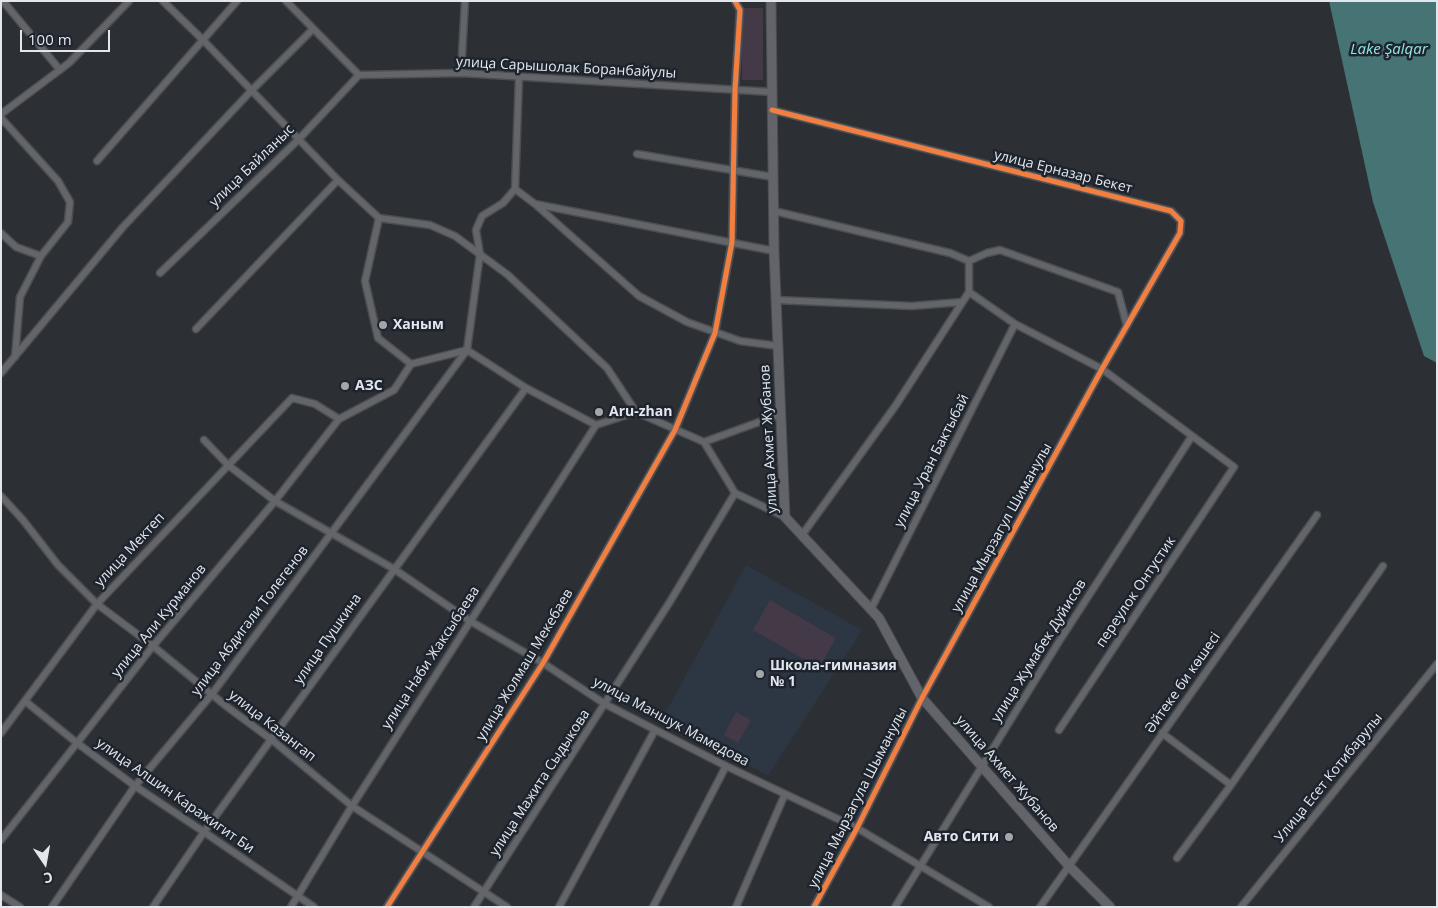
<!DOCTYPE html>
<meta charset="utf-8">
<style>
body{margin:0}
#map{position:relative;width:1438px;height:908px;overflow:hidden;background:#2c2f34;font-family:"Open Sans",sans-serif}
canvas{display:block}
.frame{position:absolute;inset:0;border:2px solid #e3e7ed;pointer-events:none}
.north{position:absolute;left:20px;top:838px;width:50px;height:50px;-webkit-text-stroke:4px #1e242d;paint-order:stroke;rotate:168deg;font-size:14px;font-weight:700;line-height:20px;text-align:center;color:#e3e7ed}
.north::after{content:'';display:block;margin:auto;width:18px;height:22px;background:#e3e7ed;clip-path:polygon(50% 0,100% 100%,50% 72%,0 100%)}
.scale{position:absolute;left:20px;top:30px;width:90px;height:22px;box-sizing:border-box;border:2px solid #e3e7ed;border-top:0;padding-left:6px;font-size:15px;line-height:18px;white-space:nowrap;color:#e3e7ed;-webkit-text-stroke:4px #1e242d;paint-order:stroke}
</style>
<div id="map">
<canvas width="1438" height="908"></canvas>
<div class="frame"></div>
<div class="north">С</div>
<div class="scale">100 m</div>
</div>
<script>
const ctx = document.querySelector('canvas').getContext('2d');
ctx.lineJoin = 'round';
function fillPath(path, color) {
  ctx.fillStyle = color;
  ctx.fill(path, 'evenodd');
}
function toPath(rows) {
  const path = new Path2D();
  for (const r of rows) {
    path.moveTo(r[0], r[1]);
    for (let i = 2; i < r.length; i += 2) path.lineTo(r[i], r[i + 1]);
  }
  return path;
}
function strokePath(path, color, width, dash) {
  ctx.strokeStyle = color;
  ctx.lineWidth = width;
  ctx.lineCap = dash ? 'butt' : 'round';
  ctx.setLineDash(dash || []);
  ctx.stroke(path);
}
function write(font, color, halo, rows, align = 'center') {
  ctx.font = font + ' "Open Sans",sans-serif';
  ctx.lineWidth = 5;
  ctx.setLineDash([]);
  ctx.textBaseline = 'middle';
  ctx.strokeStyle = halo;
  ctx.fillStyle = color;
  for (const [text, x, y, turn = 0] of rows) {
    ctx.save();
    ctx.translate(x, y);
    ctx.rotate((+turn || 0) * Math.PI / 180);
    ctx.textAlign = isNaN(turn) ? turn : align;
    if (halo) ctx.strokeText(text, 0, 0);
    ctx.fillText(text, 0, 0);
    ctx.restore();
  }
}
const built = toPath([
 [746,565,862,630,768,776,663,717]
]);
const green = toPath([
 [742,8,763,8,763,80,742,80],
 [770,600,836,638,819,668,753,630],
 [736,712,751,720,738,743,724,735]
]);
const water = toPath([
 [1329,1,1437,1,1437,363,1424,356,1373,202]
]);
const minor = toPath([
 [3,1,60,70],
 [163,1,202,39,338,180,379,218,430,225,455,236,508,275,607,368,636,412,704,442,781,414],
 [286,1,359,75],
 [461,73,465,1],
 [359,75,461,73,772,92],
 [772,110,1171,211,1181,221,1180,233,1102,369,922,698,857,828,814,907],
 [1,114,69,63,129,1],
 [1,118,58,181,70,202,68,222,41,256,20,297,15,357],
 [637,154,773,177],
 [97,161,237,1],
 [515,189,535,204,774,251],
 [535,204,639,296,687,322,740,341,778,346],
 [774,211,950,253,969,261,969,292],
 [379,218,365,281,378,338,411,364],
 [1,233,16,247,41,256],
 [969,261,987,253,1000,250,1118,292,1127,326],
 [160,273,299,139,359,75],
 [776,300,912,306,962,302],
 [196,329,338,180],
 [1,373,123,227,252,90,313,29],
 [204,440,228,465,275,501,394,569,470,621,543,663,605,704,726,766,857,828,989,907],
 [704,442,735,493,785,517],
 [1,496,23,520,58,565,97,604,153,646,226,706,272,740,352,806,507,907],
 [802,535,896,405,969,292,1015,324,1102,369,1234,467,1059,730],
 [871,609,1015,324],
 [25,701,77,743,135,786,204,832,314,907],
 [1,733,97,604,292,398,315,404,339,419,394,390,411,364,467,350,526,388,596,425,636,412],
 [1162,733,1231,785,1383,566],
 [1,840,153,646,275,501,339,419],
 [1177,858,1231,785],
 [1,895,20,907],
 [52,907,135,786,212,694,467,350,480,254,476,230,482,216,503,203,515,189,519,77],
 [153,907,204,832,526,388],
 [291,907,352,806,596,425],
 [387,907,543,663,675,430,715,333,732,242,735,90,740,10,735,1],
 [474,907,671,600,735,493],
 [559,907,655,730],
 [653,907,726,766],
 [736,907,785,794],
 [895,907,1060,640,1192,436],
 [1040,907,1317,515],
 [1241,907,1437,664]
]);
const secondary = toPath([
 [771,1,774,251,785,517,879,618,922,698,1069,866,1110,907]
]);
const cycleway = toPath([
 [772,110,1171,211,1181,221,1180,233,1102,369,922,698,857,828,814,907],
 [387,907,543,663,675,430,715,333,732,242,735,90,740,10,735,1]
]);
const markers = [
 [383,325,5,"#a3a7ac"],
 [345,386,5,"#a3a7ac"],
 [599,412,5,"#a3a7ac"],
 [760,674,5,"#a3a7ac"],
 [1009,837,5,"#a3a7ac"]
];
const streetNames = [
 ["улица Сарышолак Боранбайулы",566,68,3],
 ["улица Байланыс",252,166,-44],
 ["улица Ерназар Бекет",1063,172,14],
 ["улица Ахмет Жубанов",769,439,-93],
 ["улица Уран Бактыбай",932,461,-63],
 ["улица Мырзагул Шиманулы",1002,528,-61],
 ["улица Мектеп",130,550,-47],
 ["переулок Онтустик",1136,592,-56],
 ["улица Али Курманов",159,621,-51],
 ["улица Абдигали Толегенов",250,621,-53],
 ["улица Пушкина",328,639,-55],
 ["улица Жумабек Дуйисов",1039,651,-58],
 ["улица Наби Жаксыбаева",431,658,-57],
 ["улица Жолмаш Мекебаев",525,665,-59],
 ["Әйтеке би көшесі",1183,683,-55],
 ["улица Маншук Мамедова",671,722,28],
 ["улица Казангап",272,726,38],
 ["улица Ахмет Жубанов",1007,774,49],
 ["Улица Есет Котибарулы",1329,778,-51],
 ["улица Мажита Сыдыкова",540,783,-57],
 ["улица Алшин Каражигит Би",175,796,35],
 ["улица Мырзагула Шыманулы",858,798,-63]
];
const poiNames = [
 ["Ханым",393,325],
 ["АЗС",355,386],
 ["Aru-zhan",609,412],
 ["Школа-гимназия",770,666],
 ["№ 1",770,682],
 ["Авто Сити",999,837,"right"]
];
const waterNames = [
 ["Lake Şalqar",1389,50]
];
fillPath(built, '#2d3643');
fillPath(green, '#443946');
fillPath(water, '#467374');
strokePath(minor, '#4a4d52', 9);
strokePath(secondary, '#4a4d52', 11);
strokePath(minor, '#636569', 6);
strokePath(secondary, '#62646a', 9);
strokePath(cycleway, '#f27e40', 5);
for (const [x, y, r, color] of markers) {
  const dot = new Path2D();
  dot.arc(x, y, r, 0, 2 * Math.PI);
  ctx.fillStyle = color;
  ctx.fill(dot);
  strokePath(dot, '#1e242d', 2);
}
write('14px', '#e3e7ed', '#1e242d', streetNames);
write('bold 14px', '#e3e7ed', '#1e242d', poiNames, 'left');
write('italic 15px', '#90e6e5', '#1e242d', waterNames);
</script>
